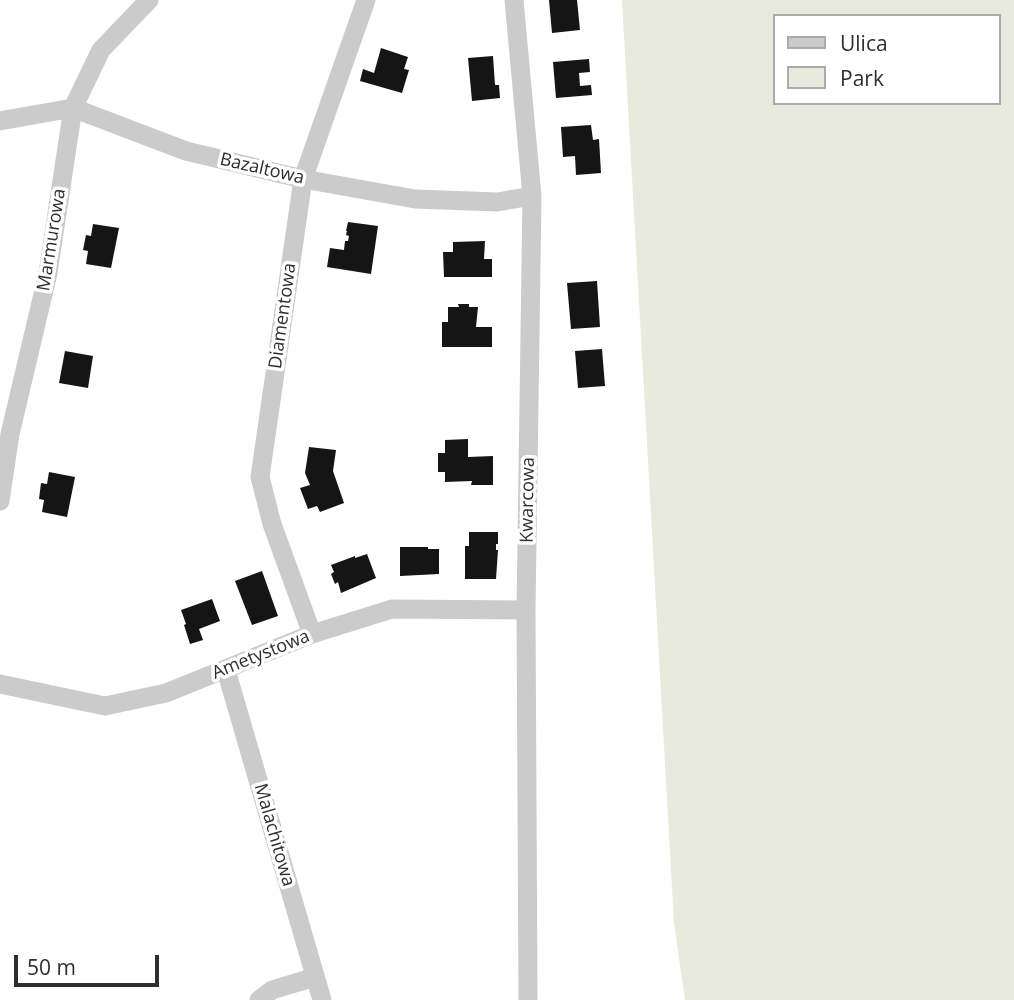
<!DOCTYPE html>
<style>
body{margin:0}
#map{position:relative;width:1014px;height:1000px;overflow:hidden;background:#fff;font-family:"Open Sans",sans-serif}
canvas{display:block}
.legend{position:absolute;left:773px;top:14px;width:228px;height:91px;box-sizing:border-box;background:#fff;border:2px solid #ababab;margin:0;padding:9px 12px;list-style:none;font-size:21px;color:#2e2e2e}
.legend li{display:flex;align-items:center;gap:14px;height:35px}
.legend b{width:35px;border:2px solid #ababab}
.scale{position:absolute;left:14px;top:955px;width:145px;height:32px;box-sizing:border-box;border:4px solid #2e2e2e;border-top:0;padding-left:9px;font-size:21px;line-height:24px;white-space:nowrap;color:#2e2e2e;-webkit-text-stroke:5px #fff;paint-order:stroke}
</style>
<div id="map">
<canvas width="1014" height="1000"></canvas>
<ul class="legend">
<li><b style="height:9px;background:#cbcbcb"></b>Ulica</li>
<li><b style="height:19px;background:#e8eadd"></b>Park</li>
</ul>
<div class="scale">50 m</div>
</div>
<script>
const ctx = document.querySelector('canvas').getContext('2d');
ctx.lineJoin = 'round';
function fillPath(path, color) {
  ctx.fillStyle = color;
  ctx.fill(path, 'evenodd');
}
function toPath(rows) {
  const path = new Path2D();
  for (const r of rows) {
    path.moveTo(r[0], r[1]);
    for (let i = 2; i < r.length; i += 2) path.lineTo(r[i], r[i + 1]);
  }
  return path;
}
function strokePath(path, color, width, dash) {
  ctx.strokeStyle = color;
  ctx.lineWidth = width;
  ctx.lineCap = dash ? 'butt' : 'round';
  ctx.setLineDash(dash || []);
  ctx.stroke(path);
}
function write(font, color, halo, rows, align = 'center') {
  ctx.font = font + ' "Open Sans",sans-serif';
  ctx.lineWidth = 7;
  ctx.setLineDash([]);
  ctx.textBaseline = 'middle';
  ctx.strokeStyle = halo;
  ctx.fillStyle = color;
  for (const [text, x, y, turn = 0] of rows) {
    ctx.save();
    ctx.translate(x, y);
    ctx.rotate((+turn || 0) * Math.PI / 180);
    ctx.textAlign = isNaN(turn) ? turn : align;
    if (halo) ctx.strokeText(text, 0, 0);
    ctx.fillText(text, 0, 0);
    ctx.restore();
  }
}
const green = toPath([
 [622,0,1014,0,1014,1000,685,1000,674,923],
 [774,16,998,16,998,103,774,103]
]);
const building = toPath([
 [549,0,577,0,580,30,552,33],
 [381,48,408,57,404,69,409,70,402,93,360,81,363,69,374,73],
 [493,56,495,85,499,85,500,98,472,101,468,58],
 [589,59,590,72,579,73,580,86,591,85,592,95,556,98,553,62],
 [591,125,593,140,599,139,601,173,576,175,575,156,563,157,561,127],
 [348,222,378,226,371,274,327,267,330,248,344,250,345,241,348,241,349,236,346,235,347,231,346,231],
 [93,224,119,228,111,268,86,264,88,251,83,250,86,235,91,236],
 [485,241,484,259,492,259,492,277,444,277,443,252,453,252,453,242],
 [597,281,600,327,571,329,567,283],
 [458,304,469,304,469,307,478,307,476,327,492,327,492,347,442,347,442,322,448,322,448,307,459,307],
 [602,349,605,386,578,388,575,351],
 [65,351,93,356,88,388,59,383],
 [468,439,468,457,493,456,493,485,471,485,472,481,445,482,445,472,438,472,438,453,445,453,445,440],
 [309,447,336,450,333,471,344,503,320,512,317,506,308,509,300,488,310,485,305,473],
 [49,472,75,477,67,517,42,512,44,500,39,499,41,483,47,484],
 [469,532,498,532,498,544,496,544,496,550,498,550,496,579,465,579,465,546,469,546],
 [400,547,428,547,428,549,439,549,439,574,400,576],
 [367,554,376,578,341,593,338,582,335,584,331,574,334,572,331,565,355,556,355,558],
 [262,571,278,616,252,625,235,581],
 [212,599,220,621,199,629,203,640,190,644,184,625,186,624,181,610]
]);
const minor = toPath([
 [514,0,532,196,526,610,528,1000],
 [0,121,73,108,186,151,303,179,415,199,497,202,532,196],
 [0,501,10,434,48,273,73,108,101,50,149,0],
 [312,634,272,524,260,477,303,179,366,0],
 [226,670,322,1000],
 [0,684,105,706,166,693,312,634,392,609,526,610],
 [259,1000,272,990,315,977]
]);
const streetNames = [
 ["Bazaltowa",262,169,13],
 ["Marmurowa",52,240,-81],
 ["Diamentowa",283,316,-82],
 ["Kwarcowa",528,500,-89],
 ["Ametystowa",261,655,-22],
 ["Malachitowa",274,835,74]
];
fillPath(green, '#e8eadd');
fillPath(building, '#151515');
strokePath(minor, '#cbcbcb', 19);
write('18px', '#2e2e2e', '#fff', streetNames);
</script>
